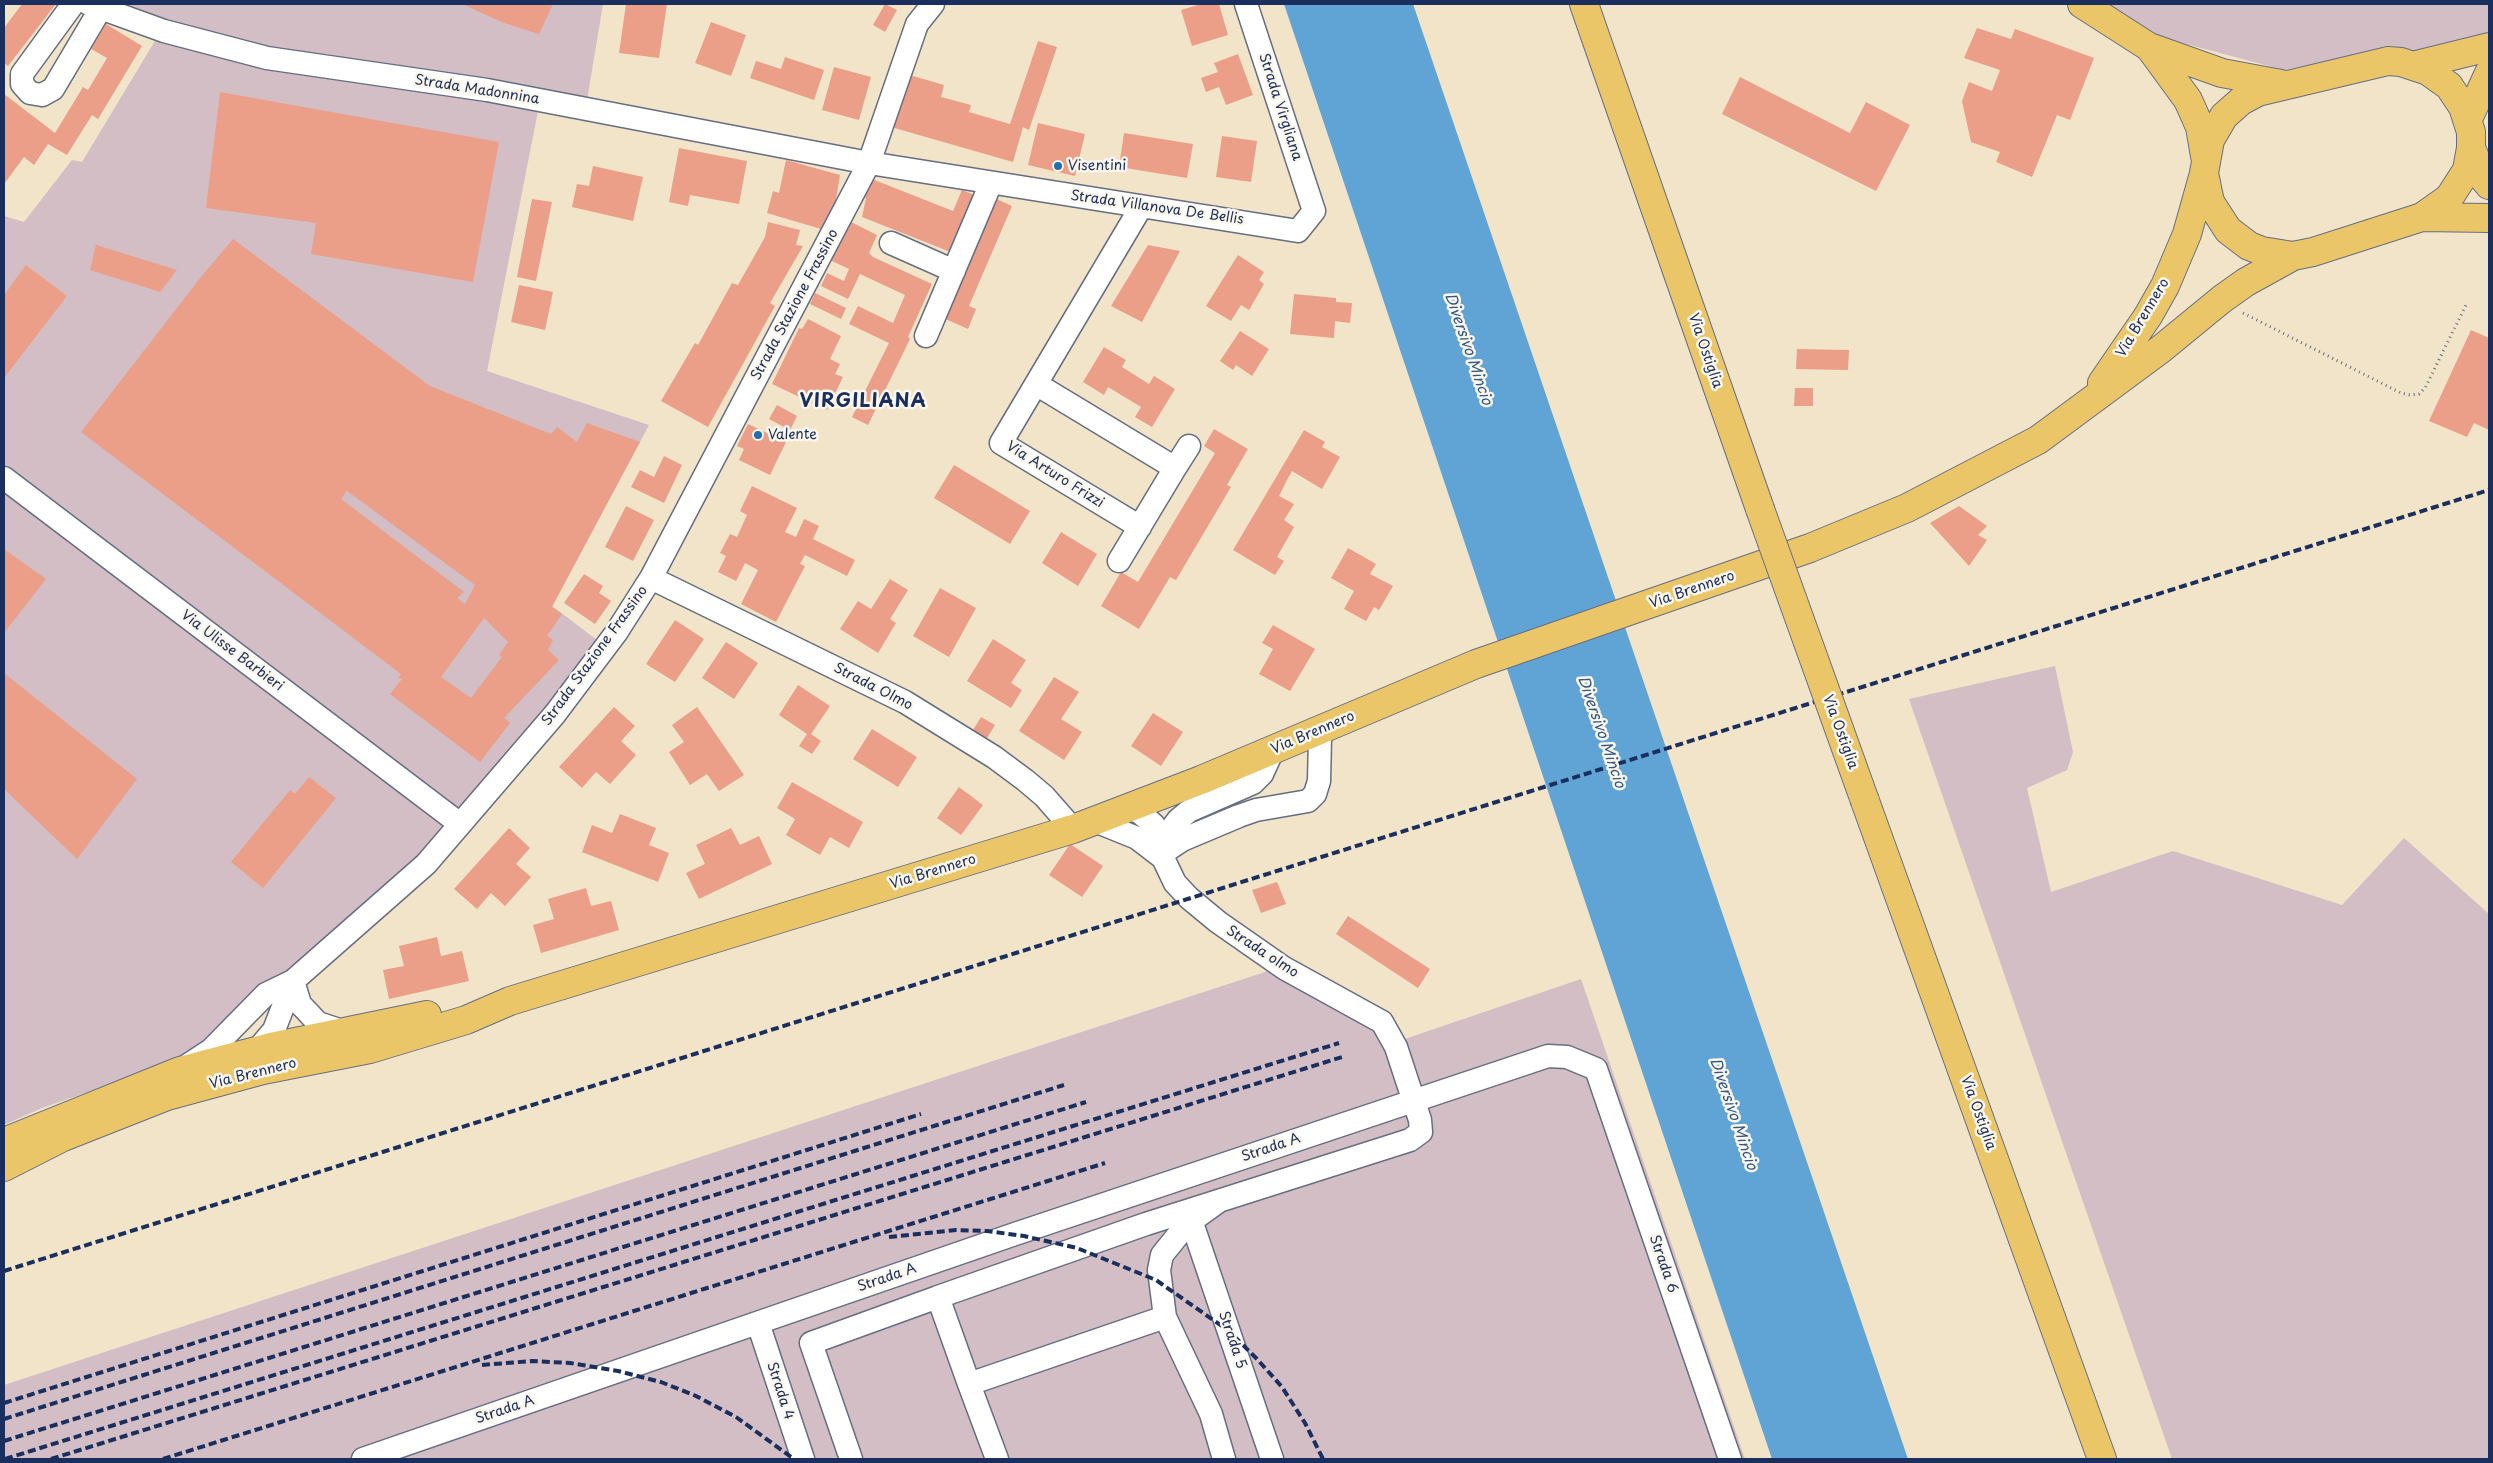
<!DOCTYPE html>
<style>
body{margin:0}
#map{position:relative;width:2493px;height:1463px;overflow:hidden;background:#f1e4c8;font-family:"Playpen Sans",sans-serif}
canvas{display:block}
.frame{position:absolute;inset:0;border:5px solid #1b2f5e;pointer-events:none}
</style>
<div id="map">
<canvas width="2493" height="1463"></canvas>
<div class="frame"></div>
</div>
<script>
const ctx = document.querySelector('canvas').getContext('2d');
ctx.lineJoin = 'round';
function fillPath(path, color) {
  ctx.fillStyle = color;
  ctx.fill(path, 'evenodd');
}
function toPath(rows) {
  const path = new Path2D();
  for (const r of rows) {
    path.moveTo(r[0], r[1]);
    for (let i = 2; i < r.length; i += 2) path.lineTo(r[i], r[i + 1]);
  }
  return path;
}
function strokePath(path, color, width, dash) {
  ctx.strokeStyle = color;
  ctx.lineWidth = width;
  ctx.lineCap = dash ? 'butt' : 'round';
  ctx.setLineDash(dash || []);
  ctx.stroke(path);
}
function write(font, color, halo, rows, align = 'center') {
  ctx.font = font + ' "Playpen Sans",sans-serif';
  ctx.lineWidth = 5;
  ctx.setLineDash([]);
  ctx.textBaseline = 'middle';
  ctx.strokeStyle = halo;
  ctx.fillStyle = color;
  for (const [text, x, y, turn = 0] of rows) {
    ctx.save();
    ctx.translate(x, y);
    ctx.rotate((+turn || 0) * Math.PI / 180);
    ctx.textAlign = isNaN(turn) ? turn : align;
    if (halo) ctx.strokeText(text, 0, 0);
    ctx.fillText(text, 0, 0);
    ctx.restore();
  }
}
const industrial = toPath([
 [118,4,603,4,584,118,538,111,487,371,649,425,552,606,597,640,547,709,419,858,287,973,264,983,202,1043,165,1065,42,1108,4,1125,4,216,24,222,72,160,82,162,167,21],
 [2104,4,2489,4,2489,33,2413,53,2387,48,2284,70,2156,36],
 [2055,666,2073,752,2067,770,2027,788,2051,892,2173,851,2342,905,2404,838,2489,914,2489,1459,2172,1459,1909,699],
 [1271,970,1396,1042,1581,979,1745,1459,4,1459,4,1385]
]);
const water = toPath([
 [1284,4,1413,4,1908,1459,1772,1459]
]);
const building = toPath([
 [22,4,56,4,8,66,4,63,4,28],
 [462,4,553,4,539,34,504,23],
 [626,4,667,4,659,58,619,53],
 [885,4,897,10,885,32,873,25],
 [1201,4,1219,4,1228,35,1192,46,1181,10],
 [711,22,746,35,731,76,695,63],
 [106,24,142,46,98,119,92,115,67,155,48,144,34,165,24,157,4,184,4,94,55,133,83,87,88,90,107,58,91,49],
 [1977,28,2011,39,2015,29,2094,58,2070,120,2057,115,2032,177,1996,162,2000,152,1971,142,1962,101,1969,82,1992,91,2000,70,1964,58],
 [1038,41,1057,47,1029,130,1023,127,1013,162,891,127,906,74,944,85,941,97,971,105,969,112,1010,124],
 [1238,54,1253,95,1226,105,1219,87,1206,92,1201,78,1218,72,1214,63],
 [785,57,824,70,814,100,750,78,756,61,781,69],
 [834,67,871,77,859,120,822,110],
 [1740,77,1850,133,1866,102,1910,125,1876,191,1722,114],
 [220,92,499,142,473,282,311,254,316,223,206,208],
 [1038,123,1085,134,1075,176,1028,165],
 [1124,133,1193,144,1187,178,1119,167],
 [1222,136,1257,141,1251,182,1216,177],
 [679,148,747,161,739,204,690,195,688,206,669,202],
 [786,160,840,175,835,206,821,229,767,213,773,191,779,193],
 [593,166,643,177,633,221,572,207,577,184,589,186],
 [872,179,953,211,962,190,979,197,953,253,862,217,866,198,864,197],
 [992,197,1012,206,969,306,976,309,968,329,941,317],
 [532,199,552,202,536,281,517,277],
 [847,220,877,235,869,253,873,257,932,284,908,337,910,339,868,425,852,417,889,343,849,324,858,306,893,323,905,295,860,274,848,299,821,286,827,273,844,281,849,269,830,260],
 [768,222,800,230,796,245,803,246,770,303,775,306,708,427,661,401,695,343,698,345,732,283,738,285,765,237],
 [233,239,430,386,551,434,557,427,577,442,587,423,640,442,552,607,562,614,547,636,553,640,548,650,559,660,504,718,510,723,480,762,390,694,402,679,398,678,401,674,81,432,201,277],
 [347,491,475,585,465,604,457,598,464,592,341,499],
 [484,618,508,642,499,655,502,657,471,698,441,677],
 [96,245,177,270,160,292,90,270],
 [1148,245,1180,251,1142,322,1111,306],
 [1238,255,1264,272,1259,280,1264,284,1249,310,1241,305,1231,321,1206,306],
 [26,265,67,296,4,378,4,295],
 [519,285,553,292,545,330,511,322],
 [815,293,846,308,841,319,810,304],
 [1294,294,1336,298,1336,302,1352,303,1350,323,1335,321,1334,338,1290,334],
 [808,319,841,336,830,359,840,364,835,374,843,377,827,410,772,384,799,328,802,329],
 [2471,330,2489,338,2489,430,2474,423,2467,437,2429,421],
 [1240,331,1269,349,1252,376,1236,365,1233,370,1220,361],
 [1104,347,1126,360,1122,367,1149,384,1154,376,1175,389,1152,427,1135,417,1141,407,1108,387,1104,395,1083,382],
 [1797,349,1849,350,1848,370,1796,369],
 [1795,388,1813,388,1813,406,1794,406],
 [777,405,797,416,790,430,769,419],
 [748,424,786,442,770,475,739,460,744,449,737,446],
 [1214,429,1248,449,1227,485,1231,487,1176,580,1170,577,1139,629,1101,606,1121,572,1138,582,1215,453,1204,446],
 [1304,430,1325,442,1322,447,1340,457,1322,489,1292,471,1288,478,1279,496,1294,504,1284,520,1294,527,1277,557,1284,561,1275,575,1233,550],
 [664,456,682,465,664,503,631,487,640,470,654,477],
 [954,465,1030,511,1010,544,934,498],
 [752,486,797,508,785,532,796,537,804,519,819,526,813,539,855,560,847,576,805,555,800,564,805,566,776,622,741,604,758,570,745,563,736,581,718,572,726,556,720,553,730,534,737,537,747,515,740,511],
 [626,506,654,520,633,561,605,547],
 [1959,506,1987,526,1978,535,1987,540,1969,566,1930,523],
 [1061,532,1097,554,1078,586,1042,563],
 [1348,548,1376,564,1370,574,1393,586,1379,610,1374,607,1366,621,1344,609,1354,591,1331,578],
 [4,549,46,579,4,633],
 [584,574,603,586,599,593,611,601,595,624,564,603],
 [890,579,908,590,890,619,896,623,878,653,840,629,858,601,871,609],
 [940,588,976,608,949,657,913,636],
 [675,620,704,639,675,682,646,664],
 [1273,625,1315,649,1290,691,1259,674,1273,649,1262,643],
 [993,639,1026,660,1011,683,1022,690,1011,708,967,681],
 [726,642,758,663,734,699,702,678],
 [4,673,137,779,77,859,4,789],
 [1054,677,1079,692,1061,719,1082,732,1064,760,1019,731],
 [798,685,830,706,811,734,821,741,812,754,799,746,807,734,779,715],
 [614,707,635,726,621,741,636,755,610,784,596,772,582,788,559,767],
 [697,707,744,775,719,791,707,774,690,785,669,752,684,742,672,725],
 [1153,713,1183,732,1161,766,1131,746],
 [981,717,995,725,987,738,973,730],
 [872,729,917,757,898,787,853,759],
 [309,777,336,798,263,888,231,862,290,790,295,794],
 [792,782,863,822,849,848,830,837,820,855,786,835,795,819,777,808],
 [959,787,983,805,961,835,937,818],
 [620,814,656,828,649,845,669,853,658,882,582,852,592,825,612,833],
 [509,828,530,848,516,864,531,877,505,906,491,893,477,909,454,889],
 [731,828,740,845,759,836,772,864,699,899,686,873,705,864,696,845],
 [1070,844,1103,866,1082,897,1049,875],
 [1277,882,1286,904,1261,913,1252,890],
 [586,888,591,906,611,901,619,930,541,953,533,925,554,919,548,899],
 [1348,916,1430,969,1418,988,1336,934],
 [437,937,441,956,462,951,469,981,389,999,383,970,404,966,399,946]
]);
const path = toPath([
 [2243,313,2401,393,2410,395,2419,394,2425,388,2467,303]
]);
const minor = toPath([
 [73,4,22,74,22,84,30,93,42,95,53,89,101,8],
 [89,4,164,31,267,58,487,90,869,163,1298,231,1314,211,1246,4],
 [891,243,954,271],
 [926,336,991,183],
 [1036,384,1175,468,1119,561],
 [1175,468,1189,446],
 [4,478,460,824],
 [1140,527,1001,443,1141,207],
 [651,578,905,702,994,757,1025,780,1044,796,1073,829],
 [1127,808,1139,812,1154,825,1163,858,1175,883,1189,898,1218,922,1284,968,1382,1022,1396,1047,1420,1120,1421,1132,1410,1140,1146,1224,938,1297,969,1384,1165,1317,1159,1270,1162,1255,1187,1224,1219,1201],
 [1095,821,1137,838,1163,858],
 [1163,855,1169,832,1178,820,1189,811,1253,783,1262,774,1273,750],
 [1163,858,1167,850,1182,840,1239,816,1256,810,1308,801,1315,794,1319,781,1320,738,1326,727],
 [293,981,300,1004,318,1023,345,1032],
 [250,1055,257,1050,274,1030,293,981],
 [188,1065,211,1050,266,994,293,981,426,864,555,714,616,633,651,578,869,163,917,24,933,4],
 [1191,1220,1272,1459],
 [1165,1317,1211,1414,1224,1459],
 [758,1323,803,1459],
 [969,1384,997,1459],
 [363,1459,1015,1234,1548,1056,1567,1057,1596,1069,1730,1459],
 [851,1459,811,1343,938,1297]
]);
const major = toPath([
 [1584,4,1760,509],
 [2082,4,2149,47,2222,73,2281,84],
 [2150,48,2188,100,2200,127,2205,156],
 [2388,61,2401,62,2428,71,2449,86,2463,107,2471,132,2471,148,2467,170,2449,198,2422,217,2313,252,2293,256,2262,251,2249,246,2228,230,2210,202,2204,173,2210,140,2224,116,2241,101,2258,92,2388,61],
 [2416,65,2489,47],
 [2468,119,2489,73],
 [2471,148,2484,179,2489,185],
 [2422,217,2489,218],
 [2102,383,2148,316,2165,286,2187,234,2203,177],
 [1865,801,2102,1459],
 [4,1142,180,1071,271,1047,427,1015],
 [4,1167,63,1137,167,1096,263,1070,370,1049,466,1020,510,1001,1073,829,1201,780,1476,664,1810,548,1907,508,2038,440,2161,349,2222,299,2246,282,2293,256]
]);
const rail = toPath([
 [889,1237,956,1230,987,1231,1024,1236,1077,1248,1156,1280,1229,1331,1257,1359,1282,1387,1305,1423,1323,1459],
 [4,1271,2489,490],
 [482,1365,532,1361,570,1363,618,1371,661,1382,696,1396,736,1417,794,1459],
 [4,1403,921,1114],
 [4,1419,1064,1085],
 [4,1441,1086,1102],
 [5,1459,1339,1043],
 [51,1459,1342,1057],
 [163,1459,1105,1163]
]);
const majorBridge = toPath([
 [1760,509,1865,801]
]);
const markers = [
 [1058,166,5,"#1f6fb2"],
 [758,435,5,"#1f6fb2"]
];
const streetNames = [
 ["Strada Madonnina",477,90,9],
 ["Strada Virgliana",1280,107,72],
 ["Strada Villanova De Bellis",1157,208,8],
 ["Strada Stazione Frassino",795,305,-62],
 ["Via Brennero",2143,318,-59],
 ["Via Ostiglia",1705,351,71],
 ["Via Arturo Frizzi",1055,475,32],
 ["Via Brennero",1692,590,-19],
 ["Via Ulisse Barbieri",232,651,37],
 ["Strada Stazione Frassino",595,656,-54],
 ["Strada Olmo",873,687,27],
 ["Via Ostiglia",1840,732,70],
 ["Via Brennero",1313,733,-23],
 ["Via Brennero",933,872,-17],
 ["Strada olmo",1262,952,33],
 ["Via Brennero",253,1074,-14],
 ["Via Ostiglia",1978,1113,70],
 ["Strada A",1271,1148,-19],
 ["Strada 6",1663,1264,71],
 ["Strada A",887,1278,-19],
 ["Strada 5",1232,1340,71],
 ["Strada 4",780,1391,72],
 ["Strada A",505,1410,-19]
];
const poiNames = [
 ["Visentini",1068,166],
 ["Valente",768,435]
];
const waterNames = [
 ["Diversivo Mincio",1468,349,71],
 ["Diversivo Mincio",1601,732,71],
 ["Diversivo Mincio",1733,1114,71]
];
const districtNames = [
 ["VIRGILIANA",863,402]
];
fillPath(industrial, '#d2bec4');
fillPath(water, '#60a4d5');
fillPath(building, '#eb9f88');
strokePath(minor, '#666e83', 25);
strokePath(major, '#666e83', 30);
strokePath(path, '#666e83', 3, [1, 4]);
strokePath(minor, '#fff', 22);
strokePath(major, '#ebc669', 28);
strokePath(rail, '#1b2f5e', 4, [8, 4]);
strokePath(majorBridge, '#666e83', 30, []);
strokePath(majorBridge, '#ebc669', 28);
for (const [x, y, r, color] of markers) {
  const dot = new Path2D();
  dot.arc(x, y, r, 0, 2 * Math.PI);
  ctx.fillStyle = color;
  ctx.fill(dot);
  strokePath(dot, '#fbf7ec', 2);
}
write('14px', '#1b2f5e', '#fbf7ec', streetNames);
write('14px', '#1b2f5e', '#fbf7ec', poiNames, 'left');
write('italic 15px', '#335888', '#fbf7ec', waterNames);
ctx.letterSpacing = '1px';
write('bold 19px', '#1b2f5e', '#fbf7ec', districtNames);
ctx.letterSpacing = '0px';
</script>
